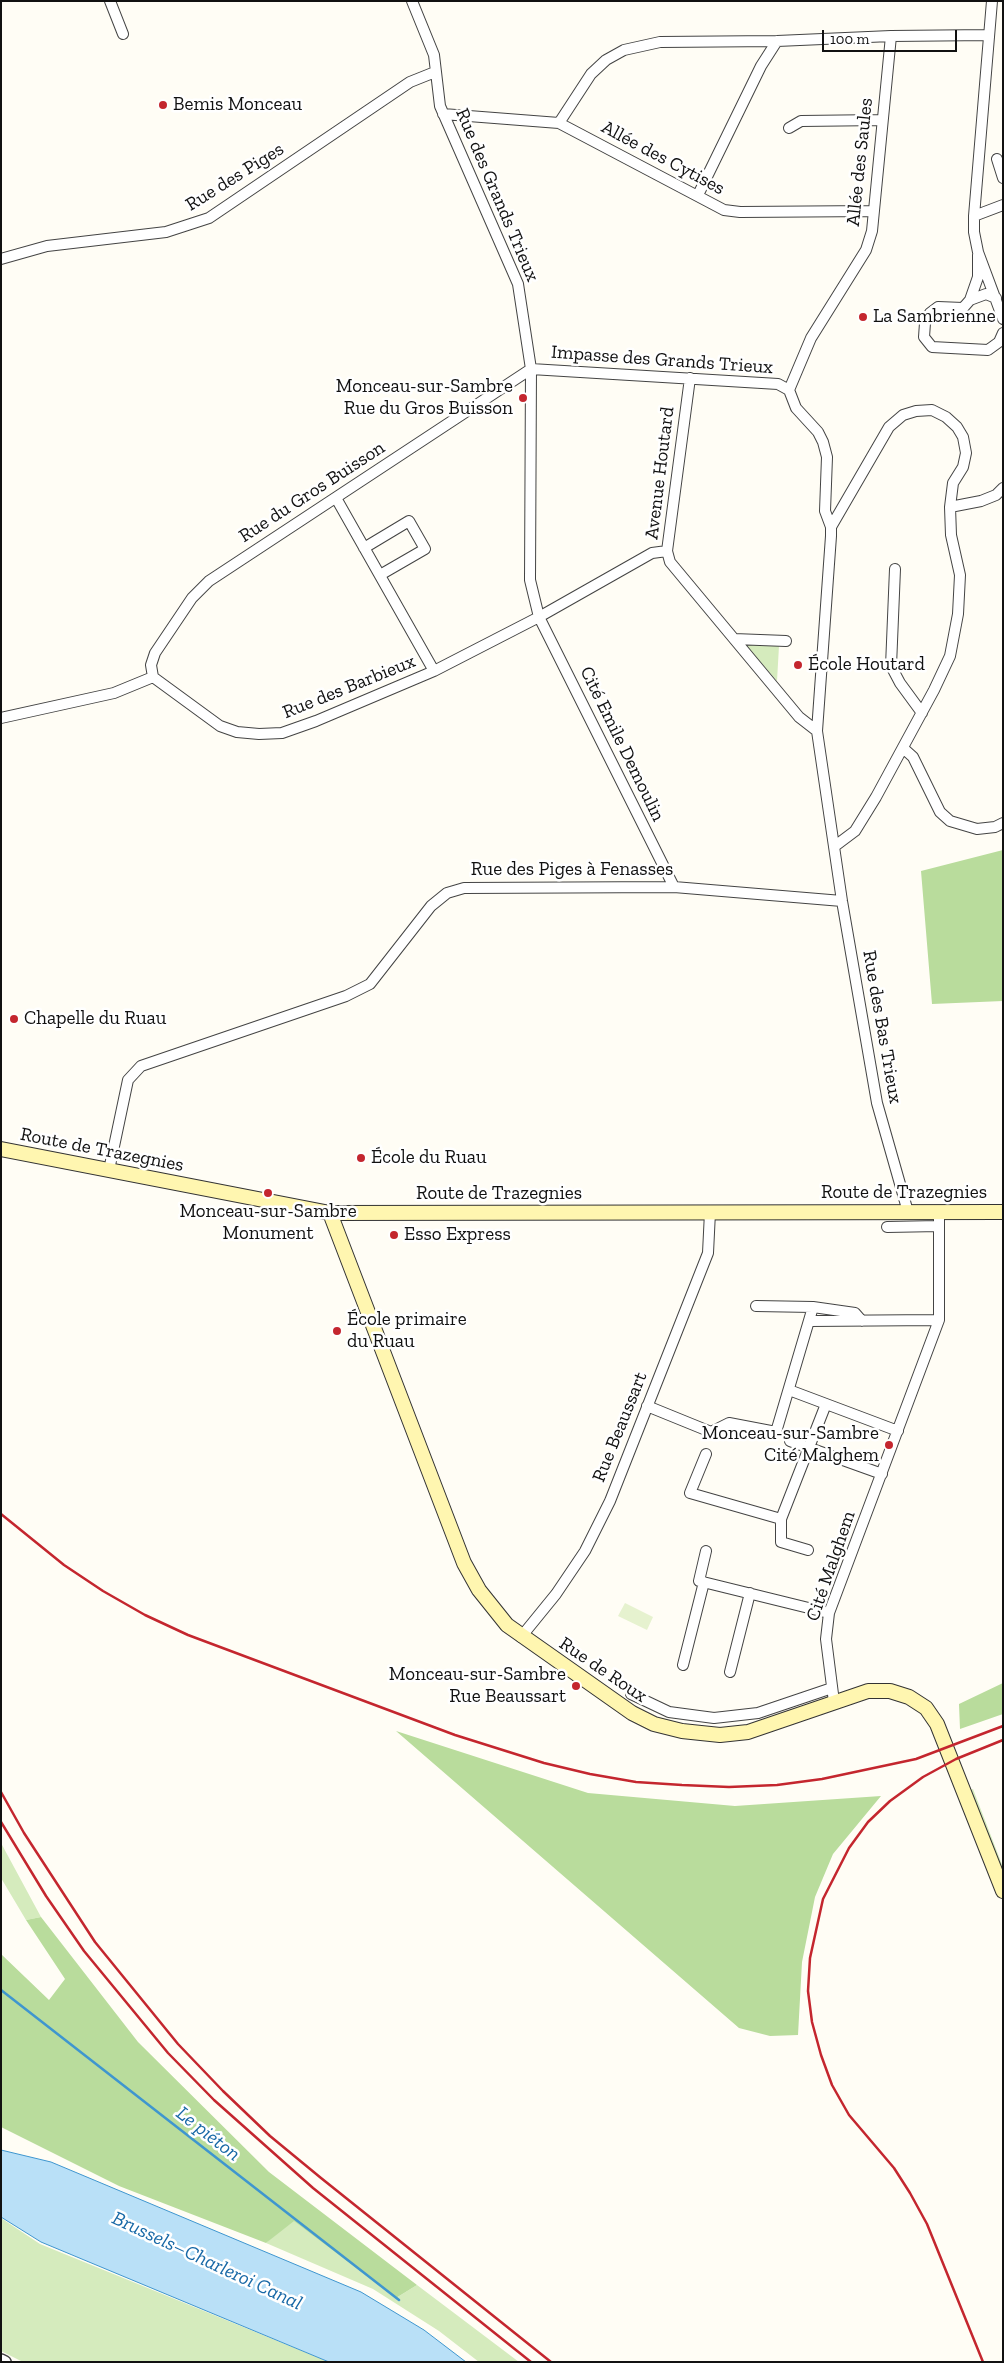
<!DOCTYPE html>
<meta charset="utf-8">
<style>
body{margin:0}
#map{position:relative;width:1004px;height:2363px;overflow:hidden;background:#fffdf5;font-family:"Zilla Slab",serif}
canvas{display:block}
.frame{position:absolute;inset:0;border:2px solid #111;pointer-events:none}
.scale{position:absolute;left:822px;top:30px;width:135px;height:22px;box-sizing:border-box;border:2px solid #111;border-top:0;padding-left:6px;font-size:15px;line-height:18px;white-space:nowrap;color:#111;-webkit-text-stroke:4px #fff;paint-order:stroke}
</style>
<div id="map">
<canvas width="1004" height="2363"></canvas>
<div class="frame"></div>
<div class="scale">100 m</div>
</div>
<script>
const ctx = document.querySelector('canvas').getContext('2d');
ctx.lineJoin = 'round';
function fillPath(path, color) {
  ctx.fillStyle = color;
  ctx.fill(path, 'evenodd');
}
function toPath(rows) {
  const path = new Path2D();
  for (const r of rows) {
    path.moveTo(r[0], r[1]);
    for (let i = 2; i < r.length; i += 2) path.lineTo(r[i], r[i + 1]);
  }
  return path;
}
function strokePath(path, color, width, dash) {
  ctx.strokeStyle = color;
  ctx.lineWidth = width;
  ctx.lineCap = dash ? 'butt' : 'round';
  ctx.setLineDash(dash || []);
  ctx.stroke(path);
}
function write(font, color, halo, rows, align = 'center') {
  ctx.font = font + ' "Zilla Slab",serif';
  ctx.lineWidth = 5;
  ctx.setLineDash([]);
  ctx.textBaseline = 'middle';
  ctx.strokeStyle = halo;
  ctx.fillStyle = color;
  for (const [text, x, y, turn = 0] of rows) {
    ctx.save();
    ctx.translate(x, y);
    ctx.rotate((+turn || 0) * Math.PI / 180);
    ctx.textAlign = isNaN(turn) ? turn : align;
    if (halo) ctx.strokeText(text, 0, 0);
    ctx.fillText(text, 0, 0);
    ctx.restore();
  }
}
const green = toPath([
 [744,643,779,646,777,681],
 [973,1789,1003,1867,1003,1876,970,1790],
 [1,1843,41,1917,26,1920,1,1878],
 [294,2216,396,2298,417,2285,519,2362,479,2362,439,2331,373,2289,266,2243],
 [1,2218,40,2244,329,2362,23,2362,1,2351]
]);
const forest = toPath([
 [1003,850,1003,1001,932,1004,921,871],
 [1003,1683,1003,1714,960,1729,959,1704],
 [396,1731,588,1793,735,1806,881,1796,833,1854,815,1897,802,1962,798,2035,770,2036,739,2028],
 [41,1917,138,2042,269,2172,417,2285,396,2298,294,2221,266,2243,119,2186,1,2127,1,1954,49,2000,65,1979,26,1920]
]);
const pitch = toPath([
 [625,1603,653,1617,647,1630,618,1616]
]);
const water = toPath([
 [1,2150,51,2162,361,2292,424,2330,466,2362,329,2362,41,2242,1,2217,1,2150]
]);
const stream = toPath([
 [1,1990,399,2300]
]);
const minor = toPath([
 [110,1,123,34],
 [412,1,434,55,440,106,518,284,531,369,530,580,539,617,674,887],
 [992,1,974,216,974,232,978,252,1003,319],
 [443,114,559,123,591,74,606,60,624,50,660,42,777,41,891,36,989,35],
 [559,123,724,210,740,212,874,211],
 [789,128,801,121,882,120],
 [997,159,1003,178],
 [698,195,761,66,777,41],
 [974,216,1003,205],
 [978,255,978,277,970,300,963,308,938,307,930,313,925,323,924,337,932,347,988,350,999,342,1003,333],
 [1,259,47,246,166,232,209,218,410,82,435,72],
 [970,300,986,294,996,298],
 [690,378,667,551,670,562,799,717,817,731],
 [789,390,796,408,818,432,823,442,827,457,825,511,831,527,831,536,817,731,842,901,877,1103,908,1212],
 [789,390,811,338,866,250,872,231,891,36],
 [336,498,434,671],
 [950,507,981,501,996,495,1003,488],
 [831,527,889,427,903,415,916,411,932,410,946,417,957,427,963,437,966,453,963,467,953,483,950,507,951,535,960,575,958,614,950,656,934,690,876,797,855,831,835,846],
 [364,548,409,521,425,549,380,575],
 [895,569,891,666,900,683,922,713],
 [734,639,786,641],
 [153,677,151,665,155,653,192,598,209,581,531,369,778,384,789,390],
 [1,718,114,693,153,677,220,726,237,732,259,734,282,733,316,721,434,671,539,617,652,553,667,551],
 [903,748,913,757,940,812,950,821,977,829,995,827,1003,823],
 [109,1170,128,1080,141,1066,346,996,370,984,431,906,447,893,464,888,674,887,842,901],
 [887,1227,939,1226],
 [756,1306,813,1307,855,1313,862,1321],
 [809,1321,939,1320],
 [789,1390,898,1431],
 [647,1406,711,1432,729,1423,776,1432,813,1307],
 [790,1441,882,1474],
 [706,1454,690,1493,781,1519,826,1404],
 [781,1519,781,1542,808,1550],
 [706,1551,699,1581,829,1613],
 [521,1637,556,1594,585,1551,610,1501,708,1253,710,1212],
 [683,1665,704,1582],
 [730,1672,750,1593],
 [631,1694,669,1712,714,1718,758,1713,832,1688],
 [834,1702,826,1639,829,1613,939,1320,939,1212]
]);
const tertiary = toPath([
 [1,2360,5,2362]
]);
const secondary = toPath([
 [1,1149,330,1213,1003,1212],
 [330,1213,464,1563,479,1590,507,1625,632,1713,654,1724,682,1731,720,1735,748,1732,868,1691,890,1691,909,1697,926,1708,937,1724,1003,1891]
]);
const rail = toPath([
 [1,1514,64,1565,103,1591,145,1615,188,1635,455,1735,544,1763,590,1774,636,1782,682,1785,729,1787,777,1785,822,1779,916,1759,1003,1726],
 [1,1792,24,1833,95,1942,178,2044,223,2091,270,2136,321,2178,551,2362],
 [1,1822,46,1896,84,1951,168,2053,214,2100,313,2188,531,2362],
 [983,2362,927,2224,910,2193,894,2168,849,2115,832,2085,821,2055,812,2022,808,1991,810,1958,823,1899,849,1848,868,1822,890,1801,923,1777,956,1759,1003,1740]
]);
const markers = [
 [163,105,5,"#c4262e"],
 [863,317,5,"#c4262e"],
 [523,398,5,"#c4262e"],
 [798,665,5,"#c4262e"],
 [14,1019,5,"#c4262e"],
 [361,1158,5,"#c4262e"],
 [268,1193,5,"#c4262e"],
 [394,1235,5,"#c4262e"],
 [337,1331,5,"#c4262e"],
 [889,1445,5,"#c4262e"],
 [576,1686,5,"#c4262e"]
];
const poiNames = [
 ["Bemis Monceau",173,105],
 ["La Sambrienne",873,317],
 ["Monceau-sur-Sambre",513,387,"right"],
 ["Rue du Gros Buisson",513,409,"right"],
 ["École Houtard",808,665],
 ["Chapelle du Ruau",24,1019],
 ["École du Ruau",371,1158],
 ["Monceau-sur-Sambre",268,1212,"center"],
 ["Monument",268,1234,"center"],
 ["Esso Express",404,1235],
 ["École primaire",347,1320],
 ["du Ruau",347,1342],
 ["Monceau-sur-Sambre",879,1434,"right"],
 ["Cité Malghem",879,1456,"right"],
 ["Monceau-sur-Sambre",566,1675,"right"],
 ["Rue Beaussart",566,1697,"right"]
];
const streetNames = [
 ["Allée des Cytises",663,158,28],
 ["Allée des Saules",860,162,-84],
 ["Rue des Piges",235,177,-32],
 ["Rue des Grands Trieux",497,195,67],
 ["Impasse des Grands Trieux",662,360,4],
 ["Avenue Houtard",660,473,-83],
 ["Rue du Gros Buisson",312,492,-33],
 ["Rue des Barbieux",349,687,-22],
 ["Cité Emile Demoulin",622,744,64],
 ["Rue des Piges à Fenasses",572,870],
 ["Rue des Bas Trieux",882,1027,80],
 ["Route de Trazegnies",102,1150,11],
 ["Route de Trazegnies",904,1193],
 ["Route de Trazegnies",499,1194],
 ["Rue Beaussart",620,1427,-68],
 ["Cité Malghem",831,1566,-71],
 ["Rue de Roux",603,1670,34]
];
const waterNames = [
 ["Le piéton",208,2134,38],
 ["Brussels–Charleroi Canal",207,2261,25]
];
fillPath(green, '#d5ebbd');
fillPath(forest, '#b9dc9c');
fillPath(pitch, '#e6f2cf');
fillPath(water, '#b9e0f7');
strokePath(water, '#3f96cf', 1);
strokePath(stream, '#3f96cf', 2.5);
strokePath(minor, '#444', 12);
strokePath(tertiary, '#444', 14);
strokePath(secondary, '#333', 16);
strokePath(minor, '#fff', 10);
strokePath(tertiary, '#fff', 11);
strokePath(secondary, '#fff6b0', 14);
strokePath(rail, '#c4262e', 2.5);
for (const [x, y, r, color] of markers) {
  const dot = new Path2D();
  dot.arc(x, y, r, 0, 2 * Math.PI);
  ctx.fillStyle = color;
  ctx.fill(dot);
  strokePath(dot, '#fff', 2);
}
write('19px', '#111', '#fff', poiNames, 'left');
write('19px', '#111', '#fff', streetNames);
write('italic 20px', '#1768a6', '#fff', waterNames);
</script>
